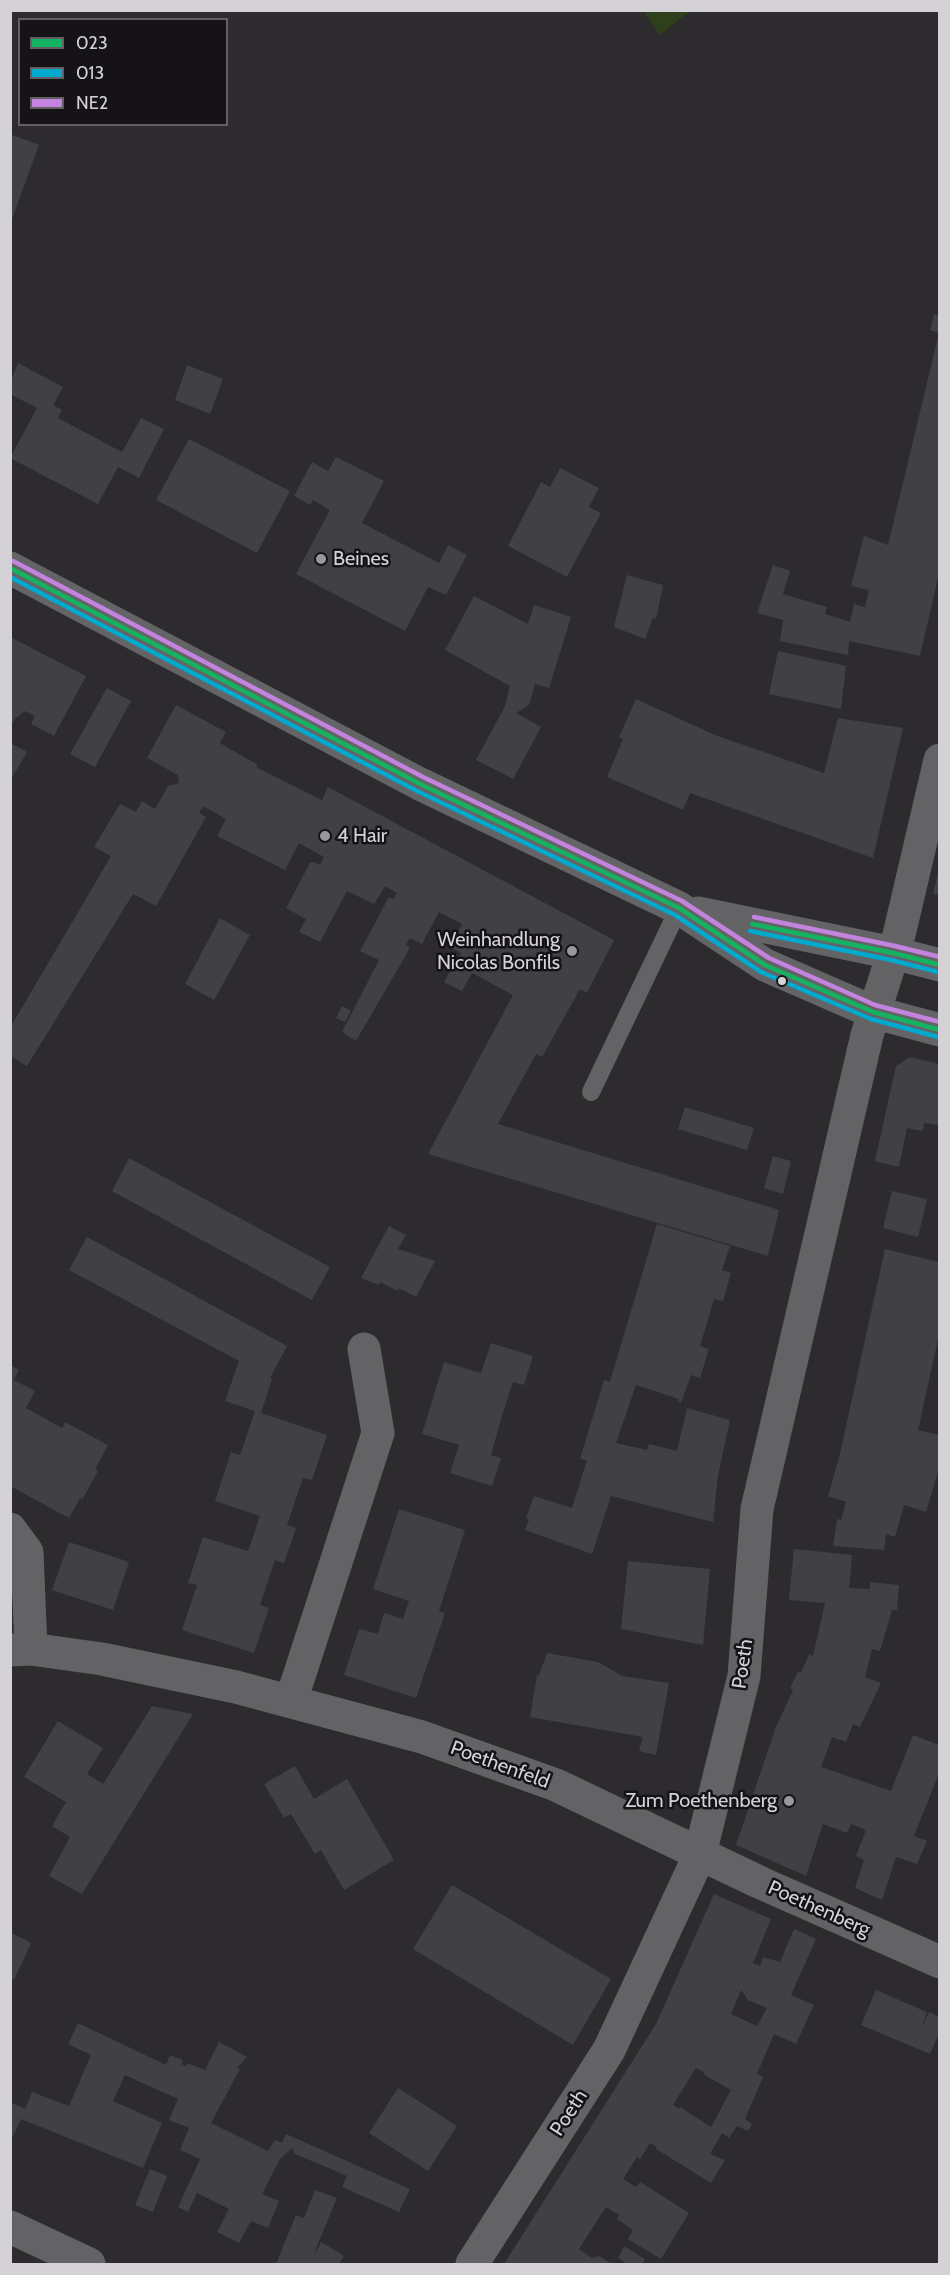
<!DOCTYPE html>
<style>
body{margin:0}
#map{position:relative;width:950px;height:2275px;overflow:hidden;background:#2d2b2e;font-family:Cabin,sans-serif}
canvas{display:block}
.frame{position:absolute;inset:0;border:12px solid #d4d2d6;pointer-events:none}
.legend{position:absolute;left:18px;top:18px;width:210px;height:108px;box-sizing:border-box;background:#151316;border:2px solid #615f63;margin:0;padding:8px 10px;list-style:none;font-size:18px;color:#d4d2d6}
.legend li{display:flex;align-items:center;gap:12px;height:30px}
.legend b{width:30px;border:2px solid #615f63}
</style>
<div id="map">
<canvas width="950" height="2275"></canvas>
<div class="frame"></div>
<ul class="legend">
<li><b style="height:8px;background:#13b361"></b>023</li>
<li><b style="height:8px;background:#00a9ce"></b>013</li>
<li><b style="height:8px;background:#c483df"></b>NE2</li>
</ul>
</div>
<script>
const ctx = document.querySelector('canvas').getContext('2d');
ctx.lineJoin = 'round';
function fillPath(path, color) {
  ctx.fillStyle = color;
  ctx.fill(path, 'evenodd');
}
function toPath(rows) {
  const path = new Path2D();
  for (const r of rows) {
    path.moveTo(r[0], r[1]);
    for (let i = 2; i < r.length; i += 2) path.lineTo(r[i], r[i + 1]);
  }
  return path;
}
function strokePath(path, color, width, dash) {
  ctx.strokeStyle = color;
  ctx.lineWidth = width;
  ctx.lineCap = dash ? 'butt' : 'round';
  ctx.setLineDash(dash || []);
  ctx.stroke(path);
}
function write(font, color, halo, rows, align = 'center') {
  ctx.font = font + ' Cabin,sans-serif';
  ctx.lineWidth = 5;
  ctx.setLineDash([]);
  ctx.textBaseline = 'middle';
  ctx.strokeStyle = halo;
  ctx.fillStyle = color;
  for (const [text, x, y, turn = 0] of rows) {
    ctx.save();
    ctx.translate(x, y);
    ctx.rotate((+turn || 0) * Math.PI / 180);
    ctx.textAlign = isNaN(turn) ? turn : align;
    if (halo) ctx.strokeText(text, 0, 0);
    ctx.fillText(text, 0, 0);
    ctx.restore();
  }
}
const green = toPath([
 [643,11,690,11,660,35]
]);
const building = toPath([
 [10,134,39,145,11,222,10,222],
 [934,314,939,316,939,333,930,330],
 [939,333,939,573,920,656,849,641,848,655,780,641,783,620,757,613,773,565,790,571,783,594,827,607,825,614,850,622,854,604,865,607,869,590,851,586,864,536,888,545],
 [18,363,63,387,53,405,62,410,58,418,122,452,141,418,164,429,139,478,118,467,98,504,10,458,37,408,10,394,10,383],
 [187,365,223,379,210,414,175,400],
 [189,439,290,491,257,553,156,500],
 [336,457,384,481,362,523,439,563,448,545,467,555,446,595,428,587,405,631,296,574,330,510,313,500,310,505,294,496,312,462,328,471],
 [560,468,599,488,589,507,601,513,567,577,508,546,541,482,550,487],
 [627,575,663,585,656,619,653,618,645,639,614,627],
 [474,596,528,624,534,605,571,617,549,688,535,684,529,705,516,713,541,727,513,779,476,760,505,706,510,686,445,650],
 [10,637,86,676,54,736,31,724,35,716,25,711,15,719,10,727],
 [778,651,846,666,841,709,769,694],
 [107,688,131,701,95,767,70,754],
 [636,699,715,735,824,773,838,718,903,728,873,858,690,793,683,810,607,777,623,739,619,737],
 [176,705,226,732,220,743,258,765,256,767,322,800,328,787,614,940,587,993,580,989,542,1057,536,1054,498,1124,779,1210,768,1256,428,1154,513,995,472,973,462,991,444,982,461,953,450,947,462,924,439,912,422,944,410,938,406,945,410,948,356,1041,342,1032,379,960,360,951,389,897,393,899,397,893,385,886,374,904,347,891,320,942,299,932,306,919,286,908,310,863,314,862,320,865,324,857,299,843,285,870,217,836,226,819,203,806,199,813,206,817,156,906,133,894,27,1066,10,1056,10,1022,13,1023,111,856,94,847,120,804,136,812,142,801,155,809,168,786,179,783,178,775,147,758],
 [10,743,27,752,10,781],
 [939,869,939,895,933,894],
 [220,918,250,935,214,1000,185,984],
 [342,1006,351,1011,345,1022,336,1018],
 [910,1057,939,1064,939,1125,924,1123,923,1131,907,1128,899,1167,875,1161,896,1066],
 [685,1107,754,1128,747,1150,678,1129],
 [773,1156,791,1161,783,1194,764,1188],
 [129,1158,330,1267,312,1300,112,1191],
 [892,1191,927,1199,918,1237,883,1228],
 [657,1224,730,1246,722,1270,731,1273,723,1301,714,1299,707,1323,700,1346,709,1349,700,1378,691,1375,681,1403,678,1402,679,1399,636,1385,616,1443,647,1450,649,1444,677,1451,687,1408,730,1420,718,1475,713,1522,611,1496,592,1554,525,1530,529,1520,526,1518,534,1496,572,1508,587,1460,580,1459,604,1380,610,1382,611,1378],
 [389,1226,406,1235,398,1249,435,1261,416,1297,399,1288,398,1291,380,1282,379,1285,361,1278],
 [87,1237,287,1346,270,1378,272,1379,261,1413,327,1435,312,1480,303,1478,287,1525,296,1528,284,1563,275,1560,260,1605,269,1608,254,1653,182,1630,197,1585,188,1583,203,1537,248,1551,260,1516,215,1501,231,1452,240,1455,255,1411,225,1401,239,1361,69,1270],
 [885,1249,939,1262,939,1335,918,1430,939,1435,939,1468,926,1512,904,1505,895,1537,886,1534,884,1550,833,1546,837,1519,841,1520,846,1502,828,1496,839,1458],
 [491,1343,533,1356,524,1385,513,1382,501,1419,491,1455,501,1458,492,1486,450,1473,459,1445,422,1434,444,1362,481,1373],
 [10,1365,19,1370,14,1380,35,1391,26,1408,62,1428,65,1422,108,1445,95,1469,98,1471,82,1500,80,1498,69,1518,10,1486],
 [399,1509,465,1530,439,1611,445,1613,416,1698,344,1675,359,1629,378,1634,384,1613,403,1619,409,1601,373,1589],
 [69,1542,129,1562,113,1610,52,1590],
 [794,1549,852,1555,849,1588,870,1589,870,1582,899,1585,897,1610,892,1610,880,1651,872,1649,865,1677,881,1683,860,1727,853,1724,846,1742,832,1737,821,1767,891,1791,913,1735,939,1745,939,1773,914,1836,927,1841,917,1864,896,1857,882,1900,855,1888,864,1860,856,1856,866,1830,851,1824,847,1833,823,1824,806,1876,736,1845,776,1727,793,1690,790,1688,798,1672,801,1673,809,1654,813,1656,825,1603,789,1600],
 [628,1561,710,1569,703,1645,621,1629],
 [547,1653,598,1662,622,1676,669,1683,656,1755,639,1751,643,1737,530,1717,537,1675,539,1675],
 [152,1706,193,1714,82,1894,49,1876,70,1837,52,1826,66,1802,24,1777,58,1721,103,1748,87,1774,103,1784],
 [295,1766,314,1799,347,1779,394,1860,344,1890,321,1850,315,1854,291,1814,284,1818,264,1784],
 [452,1885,611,1979,573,2045,413,1949],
 [714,1894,771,1919,753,1963,760,1966,763,1957,780,1962,794,1929,816,1939,791,1995,814,2005,796,2044,774,2034,757,2074,763,2077,745,2119,752,2124,748,2131,737,2126,729,2138,722,2133,710,2154,725,2160,711,2183,656,2149,657,2147,650,2143,640,2159,637,2157,623,2179,636,2187,640,2182,689,2213,661,2259,628,2239,633,2230,617,2219,619,2215,606,2207,579,2249,592,2258,599,2256,612,2264,504,2264,656,2024],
 [741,1990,748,2000,767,2008,757,2026,731,2014],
 [696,2068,704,2072,703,2074,731,2090,711,2127,680,2107,679,2109,673,2105],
 [10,1932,31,1943,14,1980,10,1979],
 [876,1990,927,2012,921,2031,929,2012,939,2017,939,2033,930,2054,861,2025],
 [78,2023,166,2065,170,2055,183,2060,181,2064,186,2066,188,2063,205,2070,219,2042,247,2057,237,2068,240,2069,211,2123,268,2151,275,2140,282,2143,286,2134,410,2189,399,2212,342,2187,347,2176,295,2154,292,2148,280,2159,262,2194,279,2201,268,2228,251,2221,239,2243,217,2232,229,2209,197,2193,188,2212,178,2207,200,2159,180,2150,189,2128,169,2120,178,2099,125,2075,113,2101,162,2123,143,2168,21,2119,10,2143,10,2102,25,2109,32,2092,69,2106,91,2055,68,2044],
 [398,2088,457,2126,428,2171,369,2133],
 [150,2169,167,2176,153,2212,135,2205],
 [315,2190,337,2198,315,2251,316,2252,321,2242,344,2256,339,2264,276,2264,296,2215,304,2218],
 [624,2246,645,2259,642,2264,627,2264,618,2258]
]);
const lane = toPath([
 [591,1092,679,908]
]);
const street = toPath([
 [10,1529,27,1552,31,1649],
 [10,1650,31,1649,102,1659,236,1687,422,1737,556,1785,761,1883,940,1962],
 [291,1701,378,1433,364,1349],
 [10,2227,89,2264],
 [472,2264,609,2050,700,1854,744,1676,757,1509,867,1035,899,935,940,760]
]);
const secondary = toPath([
 [10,568,420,784,679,908,765,965,873,1012,940,1030],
 [698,913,893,953,940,965]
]);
const bus1 = toPath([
 [10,568,420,784,679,908,765,965,873,1012,940,1030],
 [752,924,893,953,940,965]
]);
const bus2 = toPath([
 [10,577,417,791,675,915,761,972,871,1019,938,1037],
 [750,931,891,960,938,972]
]);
const bus3 = toPath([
 [13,561,423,777,682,901,769,958,875,1005,940,1022],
 [754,917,895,946,940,957]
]);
const markers = [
 [321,559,6,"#9a989b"],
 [325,836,6,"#9a989b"],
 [572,951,6,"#9a989b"],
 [782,981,5,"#d4d2d6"],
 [789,1801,6,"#9a989b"]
];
const poiNames = [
 ["Beines",333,559],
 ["4 Hair",337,836],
 ["Weinhandlung",560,940,"right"],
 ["Nicolas Bonfils",560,963,"right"],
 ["Zum Poethenberg",777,1801,"right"]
];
const streetNames = [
 ["Poeth",743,1664,-82],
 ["Poethenfeld",500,1765,20],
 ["Poethenberg",819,1909,24],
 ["Poeth",569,2113,-57]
];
fillPath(green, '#2d401b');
fillPath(building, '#414043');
strokePath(lane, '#636264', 18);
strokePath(street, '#636264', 33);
strokePath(secondary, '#646466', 33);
strokePath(bus1, '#13b361', 4.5);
strokePath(bus2, '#00a9ce', 4.5);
strokePath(bus3, '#c483df', 4.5);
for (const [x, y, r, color] of markers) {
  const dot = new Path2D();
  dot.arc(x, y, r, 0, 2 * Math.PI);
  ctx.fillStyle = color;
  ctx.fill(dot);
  strokePath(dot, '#151316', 2);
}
write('20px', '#d4d2d6', '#151316', poiNames, 'left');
write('20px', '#d4d2d6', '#151316', streetNames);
</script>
